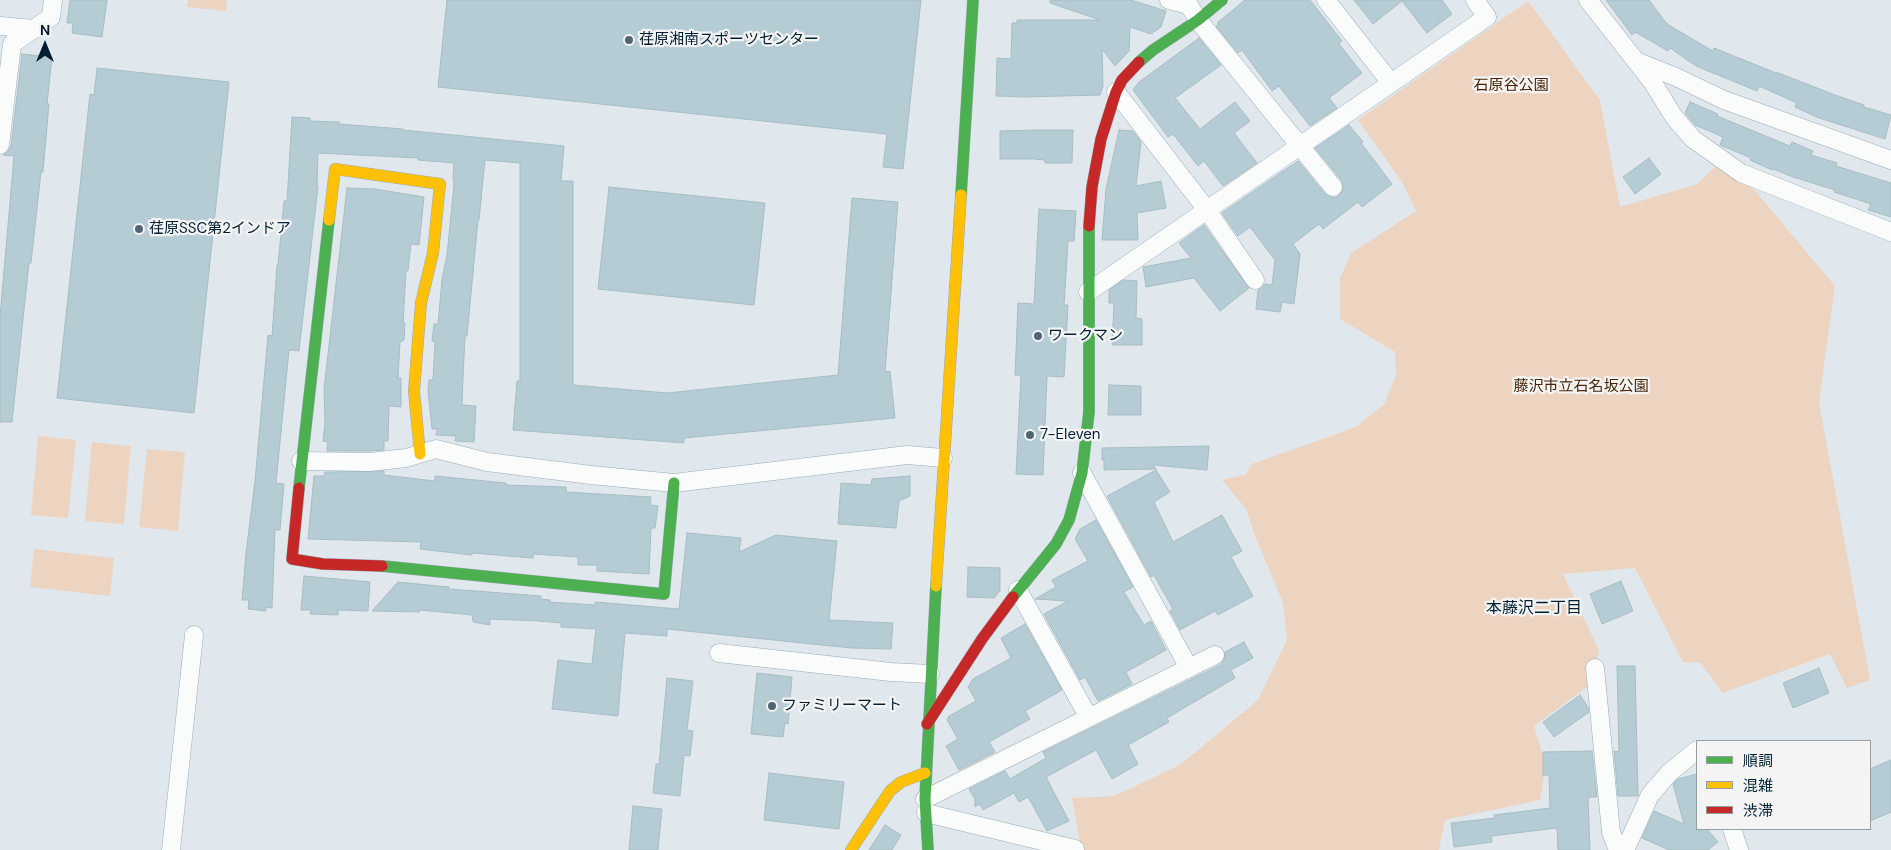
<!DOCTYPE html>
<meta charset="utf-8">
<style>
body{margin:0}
#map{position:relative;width:1891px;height:850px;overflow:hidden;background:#e1e8ed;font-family:"DM Sans","Noto Sans JP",sans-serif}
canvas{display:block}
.legend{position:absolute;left:1696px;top:740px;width:175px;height:90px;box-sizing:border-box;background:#f4f4f4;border:1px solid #929fa6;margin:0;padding:6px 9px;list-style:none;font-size:15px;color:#001f31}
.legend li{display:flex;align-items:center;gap:10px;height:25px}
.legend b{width:25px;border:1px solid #929fa6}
.north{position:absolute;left:20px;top:20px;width:50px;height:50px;-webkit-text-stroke:4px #f4f4f4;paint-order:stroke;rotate:0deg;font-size:14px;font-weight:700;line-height:20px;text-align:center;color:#001f31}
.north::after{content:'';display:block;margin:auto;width:18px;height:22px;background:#001f31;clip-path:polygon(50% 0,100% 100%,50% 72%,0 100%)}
</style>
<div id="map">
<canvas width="1891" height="850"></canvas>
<ul class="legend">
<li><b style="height:6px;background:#4caf50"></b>順調</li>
<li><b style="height:6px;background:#ffc107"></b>混雑</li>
<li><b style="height:6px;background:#c62828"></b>渋滞</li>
</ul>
<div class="north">N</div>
</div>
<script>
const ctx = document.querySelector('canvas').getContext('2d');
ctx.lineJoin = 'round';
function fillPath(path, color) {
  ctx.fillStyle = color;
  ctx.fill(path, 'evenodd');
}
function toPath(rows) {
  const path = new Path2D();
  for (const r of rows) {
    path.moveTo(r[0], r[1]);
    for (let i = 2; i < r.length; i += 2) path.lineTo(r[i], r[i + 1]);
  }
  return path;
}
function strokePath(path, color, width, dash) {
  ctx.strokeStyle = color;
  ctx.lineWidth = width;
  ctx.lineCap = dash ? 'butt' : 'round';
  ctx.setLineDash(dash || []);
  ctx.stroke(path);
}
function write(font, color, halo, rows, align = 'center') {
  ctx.font = font + ' "DM Sans","Noto Sans JP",sans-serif';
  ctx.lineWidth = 4.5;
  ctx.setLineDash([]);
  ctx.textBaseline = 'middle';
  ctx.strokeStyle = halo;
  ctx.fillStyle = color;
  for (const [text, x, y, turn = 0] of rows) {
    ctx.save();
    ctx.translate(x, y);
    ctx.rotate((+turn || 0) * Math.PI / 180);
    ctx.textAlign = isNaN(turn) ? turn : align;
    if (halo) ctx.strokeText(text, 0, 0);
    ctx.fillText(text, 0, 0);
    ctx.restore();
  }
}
const green = toPath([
 [188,0,227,0,226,11,187,7],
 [1528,1,1600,100,1620,207,1697,184,1722,160,1741,174,1835,286,1819,402,1870,680,1847,688,1830,654,1723,693,1701,663,1683,662,1635,568,1563,574,1599,650,1591,684,1534,726,1546,766,1540,800,1445,820,1439,850,1081,850,1072,798,1114,796,1180,765,1258,700,1287,640,1283,603,1255,536,1246,509,1222,480,1245,475,1252,464,1356,427,1384,404,1396,375,1395,352,1340,319,1340,278,1351,253,1416,211,1402,182,1358,120],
 [38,436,76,440,68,518,31,515],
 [92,442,131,446,124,524,85,521],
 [147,449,185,452,178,531,139,527],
 [34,549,114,558,110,596,30,587]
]);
const building = toPath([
 [70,0,107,0,102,37,72,33,73,23,67,23,70,0],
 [447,0,921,0,903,169,883,167,887,134,438,87,447,0],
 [1050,0,1131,0,1166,11,1161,27,1151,34,1130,27,1129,51,1115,66,1102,49,1103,86,1100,95,1024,97,996,96,997,58,1011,59,1012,23,1017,23,1017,20,1100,20,1050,3,1050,0],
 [1245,0,1310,0,1342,41,1339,44,1362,73,1329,98,1337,108,1310,126,1279,86,1272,91,1242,50,1238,53,1216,26,1219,24,1217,23,1245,0],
 [1354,0,1442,0,1452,14,1427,33,1402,1,1373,24,1354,0],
 [1606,0,1649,0,1667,24,1713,51,1714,48,1776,73,1776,72,1835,95,1864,105,1864,107,1891,115,1885,139,1819,118,1795,107,1797,103,1759,86,1757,91,1696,66,1670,48,1668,51,1635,32,1632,35,1606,0],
 [1199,38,1221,65,1175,98,1200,129,1235,102,1250,121,1234,133,1257,163,1223,186,1204,161,1198,166,1173,134,1168,137,1133,90,1139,82,1199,38],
 [22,54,52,57,47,104,49,104,43,172,41,172,31,263,29,263,12,422,0,422,0,317,14,156,3,155,8,152,11,146,22,54],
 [97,68,229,82,194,413,57,398,90,94,94,95,97,68],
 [1690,102,1718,114,1717,116,1790,146,1792,142,1813,151,1811,155,1837,163,1836,166,1891,183,1891,217,1868,210,1871,204,1834,192,1835,190,1793,177,1773,169,1772,170,1750,160,1751,158,1720,145,1723,137,1695,125,1685,113,1690,102],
 [292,117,310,118,310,121,339,122,339,124,403,129,403,130,564,146,561,181,573,181,573,385,667,393,838,375,852,198,898,202,885,372,890,371,895,418,684,438,684,443,513,430,517,381,520,381,520,163,485,160,479,220,478,220,467,336,465,336,463,378,462,405,476,406,474,442,455,441,456,436,436,435,437,429,432,429,428,391,429,380,433,380,435,342,432,341,434,324,438,324,442,279,447,255,454,185,453,177,454,163,418,160,418,158,318,153,317,186,318,187,299,351,289,350,276,483,284,484,280,530,275,530,272,608,266,607,266,611,248,609,249,600,242,600,246,553,255,481,268,335,272,336,277,265,278,265,284,201,287,201,292,117],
 [1349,125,1363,142,1361,143,1392,184,1362,207,1358,202,1323,229,1319,224,1293,244,1300,254,1294,304,1282,302,1280,312,1256,309,1258,290,1265,284,1272,285,1275,260,1250,227,1238,236,1222,213,1298,161,1325,194,1334,198,1339,196,1343,190,1342,181,1315,148,1349,125],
 [1035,130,1073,130,1072,163,1045,163,1045,160,1034,159,1000,159,1000,131,1035,130],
 [1119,130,1133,131,1141,142,1136,186,1161,181,1166,208,1137,213,1138,240,1102,240,1106,189,1119,130],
 [1649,158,1661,174,1635,194,1623,177,1649,158],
 [609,187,765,203,754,305,598,289,609,187],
 [347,188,375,189,424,197,419,245,411,244,408,271,406,271,403,323,405,323,404,340,400,342,398,378,401,378,401,407,389,406,388,441,384,441,384,450,369,451,327,451,328,442,323,441,325,422,324,389,347,188],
 [1039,209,1076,211,1074,241,1068,241,1064,305,1068,305,1064,377,1047,376,1043,475,1016,474,1021,375,1015,375,1018,303,1034,304,1039,209],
 [1204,225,1249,288,1220,311,1194,278,1146,287,1143,267,1191,258,1179,243,1204,225],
 [1123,280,1137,281,1136,318,1142,319,1142,345,1112,345,1114,303,1109,303,1109,290,1123,280],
 [1109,385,1141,386,1141,415,1108,415,1109,385],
 [1209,446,1207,470,1153,465,1156,469,1104,470,1104,460,1102,460,1102,448,1209,446],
 [1156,470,1170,492,1154,502,1173,542,1222,515,1242,551,1231,557,1253,596,1218,615,1215,611,1180,630,1170,611,1173,609,1154,575,1151,577,1107,496,1156,470],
 [384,471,384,475,435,481,435,476,506,483,506,485,566,487,566,492,651,497,650,505,658,506,655,528,651,528,649,574,597,571,597,565,578,565,578,557,533,554,533,558,472,553,472,555,420,549,421,542,308,539,314,476,324,476,325,472,384,471],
 [910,476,910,496,899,501,896,528,838,524,841,483,871,485,872,479,910,476],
 [1096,520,1133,587,1124,592,1144,625,1151,621,1166,650,1126,672,1132,684,1098,701,1085,677,1080,680,1044,614,1068,601,1035,599,1056,587,1052,580,1088,561,1075,539,1080,529,1096,520],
 [687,533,741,538,739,552,776,535,837,541,829,620,893,623,891,649,851,648,667,629,667,636,625,633,618,716,552,709,558,660,592,664,596,629,561,627,561,623,538,621,490,619,490,625,473,622,472,615,420,610,419,612,372,611,398,582,449,587,449,589,541,596,541,599,550,600,550,602,595,605,595,602,679,609,687,533],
 [968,567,1000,568,1000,591,994,598,967,597,968,567],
 [304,576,370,582,368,611,338,610,338,615,310,614,311,610,301,610,304,576],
 [1621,581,1633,611,1602,624,1590,594,1621,581],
 [1025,624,1062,690,1025,711,1030,719,989,742,995,752,959,770,946,746,958,739,947,720,949,716,976,701,968,687,973,679,1011,658,1001,638,1025,624],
 [1244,642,1253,658,1231,670,1235,678,1167,718,1169,722,1128,745,1138,764,1112,779,1096,750,1046,777,1069,821,1047,831,1028,797,1019,802,1014,793,983,810,980,804,975,807,975,799,969,789,1005,771,1010,779,1046,758,1043,752,1220,665,1224,660,1225,652,1244,642],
 [1617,666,1635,666,1638,796,1618,796,1614,751,1619,752,1617,666],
 [1819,668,1829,693,1793,708,1783,683,1819,668],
 [757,673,792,677,788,724,785,723,783,737,751,734,757,673],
 [667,678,693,681,687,730,693,731,690,756,684,755,680,796,653,793,656,764,659,764,667,678],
 [1580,695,1588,707,1589,712,1554,737,1543,722,1580,695],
 [1592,751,1597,797,1588,797,1590,850,1558,850,1557,828,1491,836,1492,842,1454,847,1451,823,1495,818,1494,815,1550,808,1549,775,1543,775,1543,752,1592,751],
 [1891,760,1891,812,1870,821,1870,769,1891,760],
 [769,773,844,782,839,829,764,820,769,773],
 [1697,774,1697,829,1707,829,1718,842,1708,850,1669,850,1642,838,1654,811,1684,824,1673,784,1678,779,1697,774],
 [633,806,662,809,658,850,629,850,633,806],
 [885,825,901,835,892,850,869,850,885,825]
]);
const street = toPath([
 [1169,0,1189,5,1198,20,1333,187],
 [1326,0,1391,83],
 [1588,0,1653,83,1674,117,1693,139,1741,173,1891,232],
 [0,26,34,29],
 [1636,61,1676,77,1724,100,1891,160],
 [1116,92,1207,210,1255,280],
 [0,145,12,44,51,17,53,0],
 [1088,292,1487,17,1475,0],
 [301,461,370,462,406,458,436,449,487,462,591,475,674,483,907,455,943,458],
 [1082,473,1189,668],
 [1018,590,1089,718],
 [719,653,891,672,930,674],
 [1595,668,1611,832,1618,850],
 [925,799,1215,655],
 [926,813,1075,849],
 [1732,829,1739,850],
 [171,850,194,635],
 [1625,850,1650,795,1669,773,1697,750]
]);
const fast = toPath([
 [1139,62,1153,50,1198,20,1222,0],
 [961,195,973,0],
 [299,488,329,220],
 [382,566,664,594,674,483],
 [1013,597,1056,544,1069,520,1082,473,1089,412,1089,226],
 [928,850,925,799,936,586]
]);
const slow = toPath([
 [329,220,335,169,440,184,433,253,421,303,414,391,420,454],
 [936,586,961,195],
 [851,850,890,791,901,782,925,773]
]);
const jam = toPath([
 [1089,226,1092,187,1101,139,1116,92,1122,80,1139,62],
 [299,488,292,559,323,564,382,566],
 [927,724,982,639,1013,597]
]);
const markers = [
 [629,40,5,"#4f6573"],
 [139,229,5,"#4f6573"],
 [1038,336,5,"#4f6573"],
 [1030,435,5,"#4f6573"],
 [772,706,5,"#4f6573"]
];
const poiNames = [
 ["荏原湘南スポーツセンター",639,40],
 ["荏原SSC第2インドア",149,229],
 ["ワークマン",1048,336],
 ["7-Eleven",1040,435],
 ["ファミリーマート",782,706]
];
const parkNames = [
 ["石原谷公園",1511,86],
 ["藤沢市立石名坂公園",1581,387]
];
const neighbourhoodNames = [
 ["本藤沢二丁目",1534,609]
];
fillPath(green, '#edd4c0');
fillPath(building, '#b6ccd4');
strokePath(building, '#a6bdc4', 1);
strokePath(street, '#98aab5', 19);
strokePath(fast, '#98aab5', 12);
strokePath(slow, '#98aab5', 12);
strokePath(jam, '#98aab5', 12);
strokePath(street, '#fafcfc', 18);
strokePath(fast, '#4caf50', 11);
strokePath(slow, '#ffc107', 11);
strokePath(jam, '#c62828', 11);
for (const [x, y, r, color] of markers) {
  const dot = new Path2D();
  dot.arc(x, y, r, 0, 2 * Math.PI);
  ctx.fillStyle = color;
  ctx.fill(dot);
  strokePath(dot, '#f4f4f4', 2);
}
write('15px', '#001f31', '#f4f4f4', poiNames, 'left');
write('15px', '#472504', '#f4f4f4', parkNames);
write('16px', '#001f31', '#f4f4f4', neighbourhoodNames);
</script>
